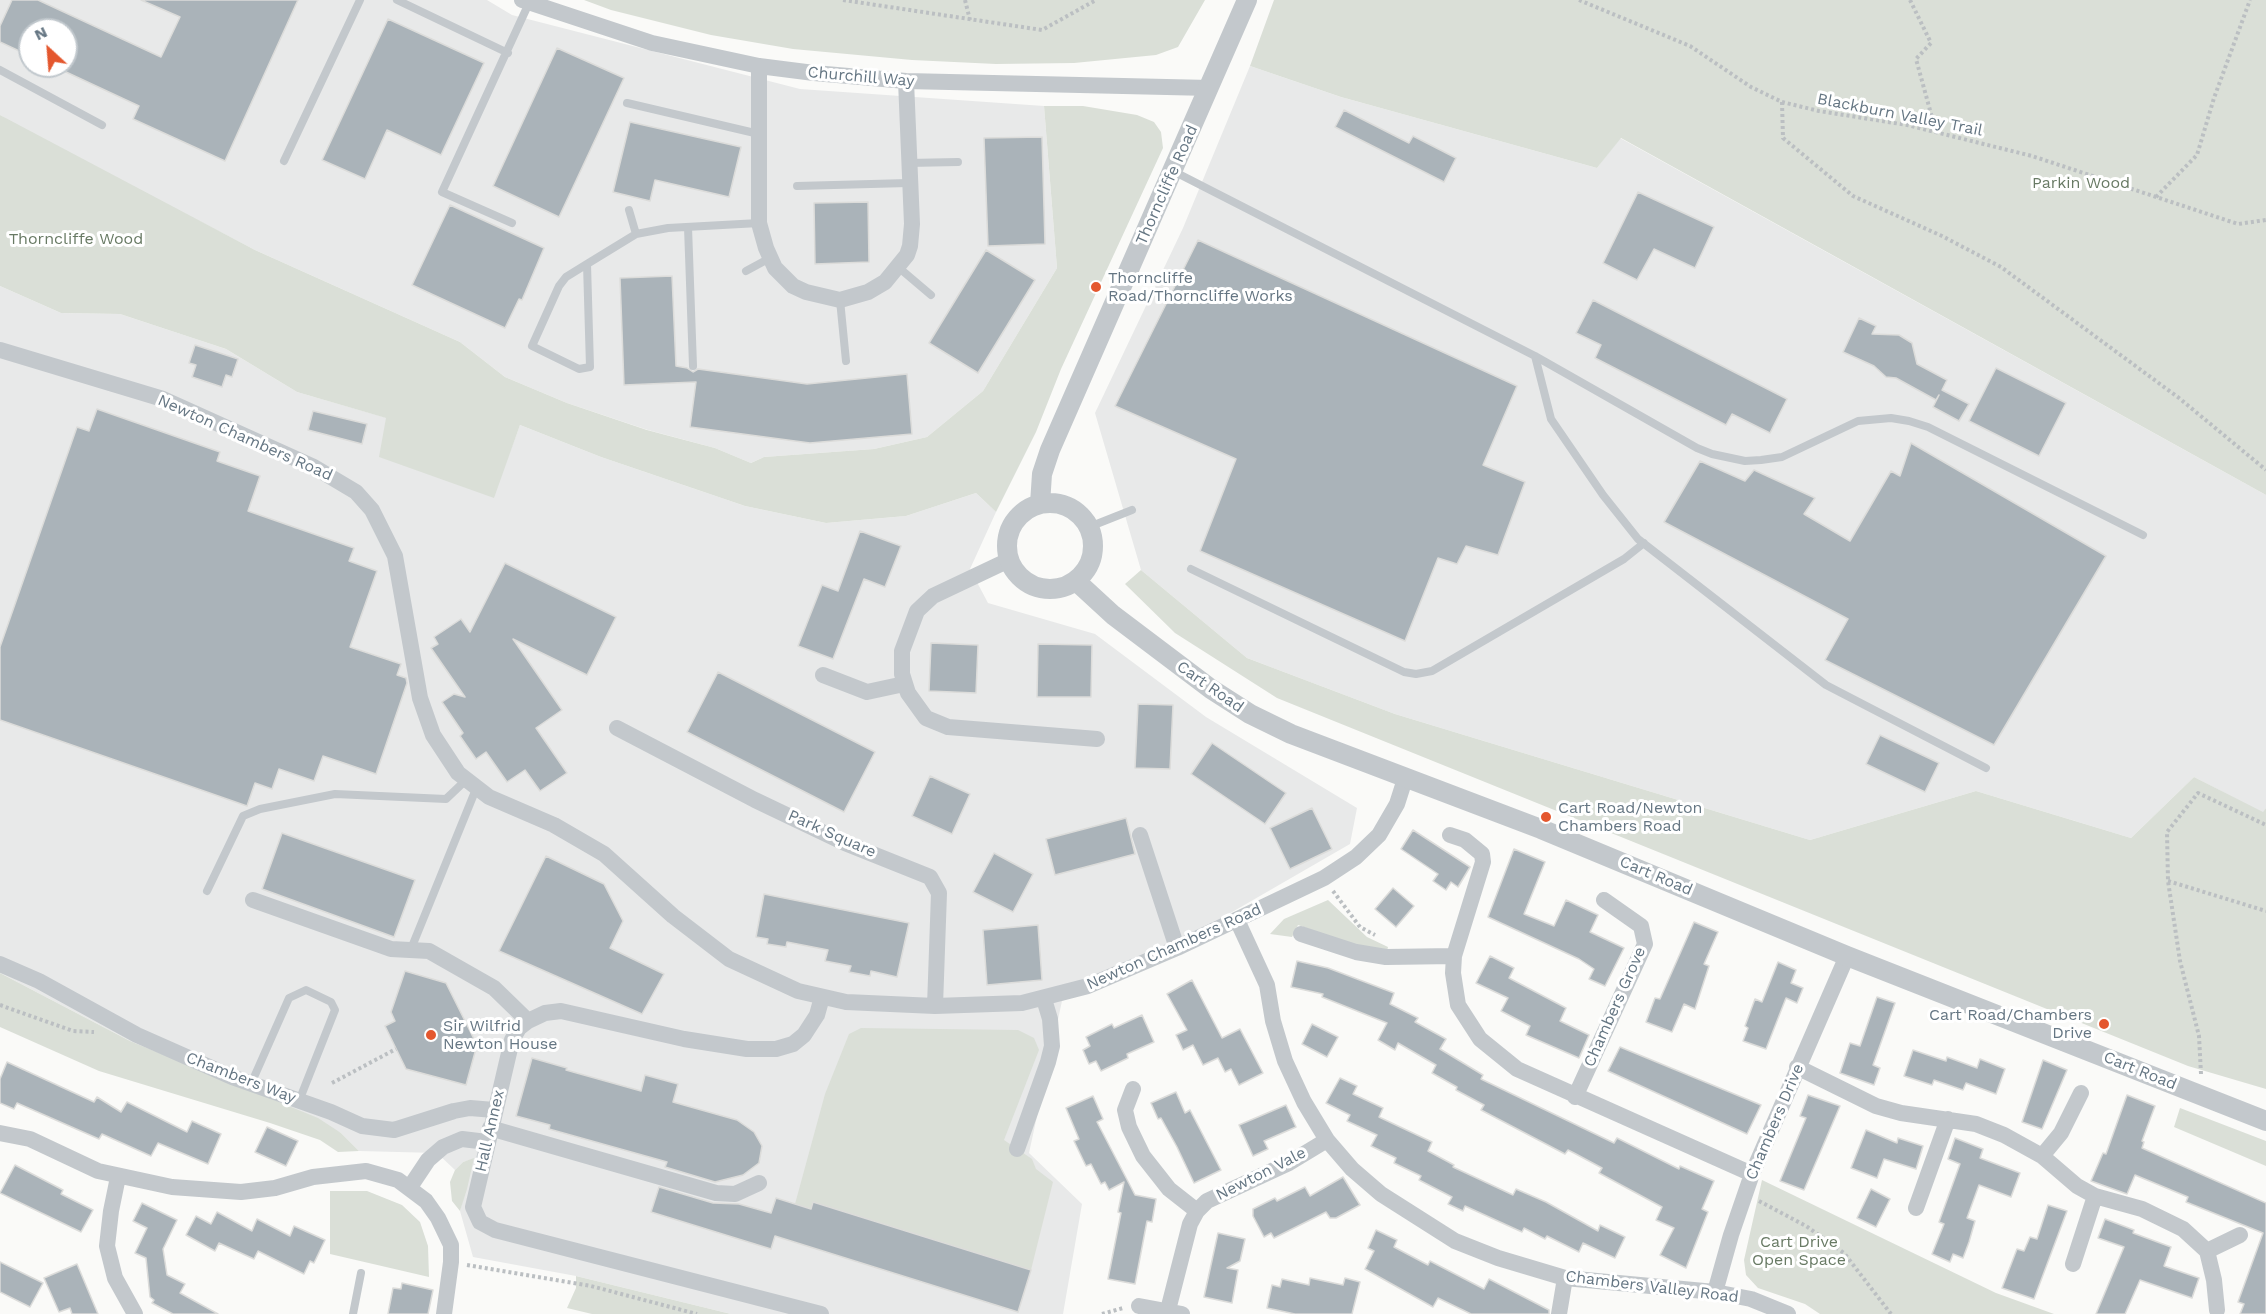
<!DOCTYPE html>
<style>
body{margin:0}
#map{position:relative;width:2266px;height:1314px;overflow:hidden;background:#fafaf8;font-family:"Work Sans",sans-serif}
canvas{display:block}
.north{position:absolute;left:18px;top:18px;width:60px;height:60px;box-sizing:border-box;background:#fff;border:2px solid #c1c8cd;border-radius:50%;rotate:334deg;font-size:16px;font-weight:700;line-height:24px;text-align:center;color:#657683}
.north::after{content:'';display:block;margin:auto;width:21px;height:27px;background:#e4572e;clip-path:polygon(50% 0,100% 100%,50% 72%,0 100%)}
</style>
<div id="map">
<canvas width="2266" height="1314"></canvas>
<div class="north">N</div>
</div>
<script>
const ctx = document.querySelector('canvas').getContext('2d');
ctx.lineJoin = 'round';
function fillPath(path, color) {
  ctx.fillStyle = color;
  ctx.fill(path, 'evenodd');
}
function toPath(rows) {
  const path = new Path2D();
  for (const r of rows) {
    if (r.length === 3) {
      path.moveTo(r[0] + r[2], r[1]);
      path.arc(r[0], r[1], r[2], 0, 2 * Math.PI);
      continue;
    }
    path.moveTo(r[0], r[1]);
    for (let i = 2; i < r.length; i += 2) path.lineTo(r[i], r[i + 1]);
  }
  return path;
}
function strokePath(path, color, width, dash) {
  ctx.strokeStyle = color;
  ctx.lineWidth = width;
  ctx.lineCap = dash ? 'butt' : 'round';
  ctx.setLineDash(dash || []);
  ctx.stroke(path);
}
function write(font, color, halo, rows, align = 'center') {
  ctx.font = font + ' "Work Sans",sans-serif';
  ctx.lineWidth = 6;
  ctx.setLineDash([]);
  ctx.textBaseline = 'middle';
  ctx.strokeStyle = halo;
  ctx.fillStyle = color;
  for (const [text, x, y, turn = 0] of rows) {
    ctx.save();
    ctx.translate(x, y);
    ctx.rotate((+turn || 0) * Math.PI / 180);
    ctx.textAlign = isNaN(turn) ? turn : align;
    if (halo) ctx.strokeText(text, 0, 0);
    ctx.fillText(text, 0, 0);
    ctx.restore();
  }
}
const built = toPath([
 [0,0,487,0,512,15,800,89,1044,106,1057,268,983,391,927,437,874,449,764,457,751,463,715,448,648,430,567,403,505,377,460,342,255,250,24,130,0,115],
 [30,30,66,30,66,66,30,66],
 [1250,66,1341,97,1597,168,1620,138,2266,495,2266,808,2263,813,2194,777,2131,838,1976,791,1810,840,1395,714,1247,658,1141,570,1095,413,1183,228],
 [0,286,61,313,120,314,226,349,297,392,387,418,493,497,520,425,601,457,745,506,826,523,906,516,976,493,996,512,970,569,988,603,1095,634,1206,717,1357,808,1350,844,1201,930,1062,1001,1029,1153,1082,1204,1063,1314,731,1314,576,1276,473,1257,460,1211,473,1159,463,1162,455,1170,437,1153,359,1151,341,1133,130,1041,0,973]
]);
const green = toPath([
 [584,0,1205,0,1178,47,1156,55,1074,63,996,64,912,60,793,49,711,35,611,10],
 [1274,0,2266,0,2266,495,1621,138,1597,168,1341,97,1250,66],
 [1044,106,1083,106,1137,115,1154,122,1161,132,1163,148,1061,369,1036,432,996,512,976,493,906,516,826,523,745,506,601,457,520,425,494,498,379,457,386,418,297,392,226,349,120,314,61,313,0,286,0,115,255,250,460,342,505,377,567,403,647,430,715,448,751,463,764,457,874,449,927,437,983,391,1057,268],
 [1141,570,1247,658,1395,714,1810,840,1976,791,2131,838,2194,777,2263,812,2266,808,2266,1089,2188,1066,1277,698,1175,633,1125,584],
 [1328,900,1367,937,1388,947,1387,952,1358,946,1298,925,1292,937,1270,934,1284,919],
 [0,973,130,1041,318,1118,341,1133,359,1151,338,1152,320,1140,270,1123,99,1071,0,1027],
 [861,1028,1018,1030,1034,1038,1039,1050,1004,1140,1032,1159,1036,1169,1053,1182,1031,1270,813,1202,811,1209,795,1204,825,1094,849,1034],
 [2180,1108,2266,1141,2266,1166,2174,1127],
 [474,1158,467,1189,460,1211,452,1201,450,1182,455,1170,463,1162],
 [1762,1180,1996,1293,2054,1314,1820,1314,1805,1304,1758,1288,1746,1275,1744,1260],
 [330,1191,367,1191,402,1205,420,1222,428,1246,429,1277,330,1254],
 [576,1276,731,1314,592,1314,567,1308,576,1288]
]);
const building = toPath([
 [12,0,38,0,161,57,180,17,141,0,298,0,225,161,133,119,139,106,66,72,66,30,30,30,30,56,0,42,0,26,12,0],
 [388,19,484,63,441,155,387,130,365,179,322,160,388,19],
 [557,48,624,78,559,217,493,186,557,48],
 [1344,110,1409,143,1413,136,1456,158,1444,182,1335,127,1344,110],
 [630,122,741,147,729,197,655,180,650,201,613,192,630,122],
 [1042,137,1045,244,988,246,984,138,1042,137],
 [1638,192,1714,227,1695,268,1654,249,1637,280,1603,263,1638,192],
 [868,202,869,262,815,264,814,203,868,202],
 [450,205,544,248,522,300,519,299,505,328,412,285,450,205],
 [1198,240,1517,386,1483,465,1525,482,1498,555,1466,546,1457,564,1438,558,1405,641,1200,551,1236,459,1115,406,1198,240],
 [986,250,1035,280,978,373,929,343,986,250],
 [672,276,676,366,687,368,693,372,698,369,807,384,907,374,912,434,810,443,690,427,696,382,624,385,620,278,672,276],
 [1593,300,1787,399,1770,433,1732,414,1726,425,1595,358,1601,345,1576,333,1593,300],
 [1859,318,1876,326,1872,334,1899,335,1912,343,1917,364,1947,380,1942,390,1969,404,1959,421,1933,407,1939,395,1936,400,1896,378,1886,377,1874,366,1843,352,1859,318],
 [195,345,238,359,232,377,226,375,222,387,192,377,196,365,189,363,195,345],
 [1996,368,2066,403,2039,456,1969,421,1996,368],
 [97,409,220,452,217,461,260,476,248,511,354,548,349,561,377,571,350,647,401,664,397,675,406,678,407,683,376,774,323,756,314,781,279,769,272,789,255,783,247,806,0,720,0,647,77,427,89,431,97,409],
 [313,411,367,424,362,444,308,430,313,411],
 [1911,443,2106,556,1994,745,1825,660,1848,619,1664,522,1700,461,1745,481,1754,470,1815,498,1804,514,1850,541,1891,471,1900,476,1911,443],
 [860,531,901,546,885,587,864,579,833,659,798,646,822,585,838,591,860,531],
 [505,563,616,617,587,675,513,639,562,710,536,728,567,773,540,791,525,770,507,782,486,752,476,759,460,736,463,733,442,702,454,694,465,697,431,648,438,644,434,637,461,619,470,632,505,563],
 [931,643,978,645,976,693,929,691,931,643],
 [1038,644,1092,645,1091,697,1037,697,1038,644],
 [718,672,875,752,844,812,687,732,718,672],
 [1138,704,1173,705,1170,769,1135,768,1138,704],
 [1880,735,1939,763,1925,792,1866,764,1880,735],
 [1212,743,1286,793,1265,824,1191,774,1212,743],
 [930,776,970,794,952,834,912,816,930,776],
 [1312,808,1332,849,1290,869,1270,828,1312,808],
 [1126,818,1135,854,1055,875,1046,839,1126,818],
 [1413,830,1470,867,1458,887,1451,882,1446,890,1433,881,1438,874,1401,849,1413,830],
 [282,833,415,880,394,937,262,889,282,833],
 [1514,849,1545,862,1524,914,1554,926,1566,900,1598,915,1590,932,1624,948,1605,986,1589,979,1594,969,1579,959,1488,917,1514,849],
 [994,853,1033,874,1013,912,973,892,994,853],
 [546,856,604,884,623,921,610,948,664,974,642,1014,499,951,546,856],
 [1393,888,1414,906,1396,927,1375,909,1393,888],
 [764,894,909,923,897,977,871,971,870,976,849,972,851,966,825,961,828,950,787,942,786,947,767,944,768,939,756,937,764,894],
 [1694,922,1718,932,1704,964,1709,966,1695,1009,1684,1004,1672,1032,1646,1022,1655,998,1660,999,1694,922],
 [1038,925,1042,980,987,985,983,930,1038,925],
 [1490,956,1514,968,1509,978,1566,1008,1560,1021,1589,1035,1579,1058,1526,1035,1530,1026,1501,1011,1508,998,1476,983,1490,956],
 [1297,961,1328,968,1394,993,1390,1004,1418,1018,1415,1022,1446,1039,1440,1049,1483,1075,1481,1079,1614,1143,1617,1138,1679,1169,1680,1166,1714,1181,1702,1209,1708,1212,1686,1268,1660,1255,1674,1228,1656,1220,1662,1207,1599,1173,1602,1168,1574,1153,1568,1150,1565,1154,1481,1110,1484,1105,1456,1090,1457,1087,1432,1073,1436,1065,1398,1043,1395,1050,1378,1040,1387,1023,1322,997,1323,994,1291,987,1297,961],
 [1778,962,1796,970,1791,983,1803,988,1797,1003,1786,998,1766,1049,1743,1041,1748,1028,1745,1026,1755,999,1762,1002,1778,962],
 [405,971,446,983,477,1045,466,1085,406,1069,385,1026,395,1021,391,1012,405,971],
 [1192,980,1222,1038,1240,1029,1263,1073,1239,1085,1231,1069,1225,1072,1218,1058,1203,1065,1193,1045,1183,1050,1176,1035,1187,1030,1167,994,1192,980],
 [1877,997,1895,1003,1873,1065,1880,1068,1874,1085,1840,1073,1850,1043,1860,1046,1877,997],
 [1142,1015,1154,1042,1127,1054,1128,1058,1101,1071,1096,1061,1089,1064,1083,1050,1090,1046,1086,1037,1112,1024,1114,1028,1142,1015],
 [1312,1024,1338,1037,1327,1057,1302,1044,1312,1024],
 [1620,1047,1761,1105,1747,1134,1608,1071,1620,1047],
 [1913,1050,1946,1061,1947,1057,1977,1068,1980,1059,2005,1069,1996,1094,1966,1083,1963,1090,1934,1080,1932,1085,1904,1076,1913,1050],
 [532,1058,567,1068,566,1070,641,1091,645,1075,678,1084,673,1102,737,1120,754,1132,762,1146,759,1163,743,1175,715,1182,665,1167,667,1162,549,1129,550,1125,516,1116,532,1058],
 [2043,1060,2067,1070,2042,1129,2022,1122,2043,1060],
 [7,1062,94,1102,97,1097,121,1112,127,1102,187,1132,192,1121,221,1134,208,1164,158,1143,151,1156,102,1134,99,1139,17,1103,14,1109,0,1103,0,1079,7,1062],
 [1340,1078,1357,1086,1353,1094,1383,1108,1379,1117,1432,1142,1428,1151,1454,1165,1453,1167,1513,1195,1516,1189,1546,1202,1598,1231,1600,1225,1625,1237,1615,1258,1583,1243,1579,1252,1547,1236,1545,1239,1524,1228,1522,1232,1465,1206,1463,1211,1448,1204,1452,1197,1419,1180,1421,1176,1394,1163,1396,1158,1371,1146,1377,1135,1347,1121,1350,1115,1326,1103,1340,1078],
 [1176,1092,1185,1113,1190,1110,1221,1170,1194,1183,1177,1147,1161,1118,1158,1119,1151,1103,1176,1092],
 [1808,1095,1840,1106,1804,1190,1780,1181,1806,1118,1800,1116,1808,1095],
 [2127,1095,2155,1106,2142,1141,2144,1142,2142,1148,2266,1203,2266,1314,2240,1314,2244,1304,2238,1302,2263,1233,2186,1202,2188,1197,2135,1175,2127,1194,2091,1181,2103,1153,2106,1154,2127,1095],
 [1093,1096,1103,1119,1097,1122,1135,1195,1156,1199,1152,1222,1147,1221,1135,1284,1108,1279,1121,1213,1118,1212,1124,1182,1109,1190,1105,1182,1101,1184,1091,1164,1086,1166,1074,1141,1079,1139,1066,1108,1093,1096],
 [1286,1105,1296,1127,1264,1141,1268,1149,1253,1156,1239,1125,1286,1105],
 [267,1127,298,1141,286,1166,255,1152,267,1127],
 [1866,1130,1897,1143,1898,1138,1923,1146,1916,1169,1884,1159,1877,1178,1851,1168,1866,1130],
 [1955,1138,1983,1149,1980,1158,2020,1173,2011,1197,1979,1185,1967,1218,1975,1221,1969,1242,1963,1258,1953,1254,1950,1262,1932,1254,1944,1224,1939,1222,1960,1164,1948,1159,1955,1138],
 [15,1165,63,1190,61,1194,93,1210,81,1232,0,1193,15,1165],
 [1343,1177,1360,1205,1336,1218,1330,1218,1326,1212,1274,1238,1271,1233,1264,1237,1253,1216,1253,1209,1275,1198,1277,1201,1305,1187,1310,1196,1343,1177],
 [659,1187,713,1203,739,1204,771,1213,776,1198,811,1209,813,1202,1031,1270,1018,1312,775,1236,771,1249,651,1212,659,1187],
 [1871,1189,1890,1199,1876,1227,1857,1218,1871,1189],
 [142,1203,177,1220,163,1249,167,1275,185,1284,180,1293,218,1314,173,1314,152,1303,154,1300,150,1297,146,1258,135,1253,147,1228,133,1221,142,1203],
 [2048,1205,2067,1211,2034,1299,2002,1288,2017,1249,2024,1251,2030,1237,2037,1239,2048,1205],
 [217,1212,252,1231,257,1219,290,1236,294,1226,325,1240,314,1263,310,1261,304,1274,258,1251,254,1259,219,1243,215,1251,186,1235,196,1216,211,1224,217,1212],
 [2105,1219,2134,1230,2133,1233,2171,1247,2164,1266,2199,1278,2192,1298,2140,1280,2125,1314,2096,1314,2124,1247,2098,1238,2105,1219],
 [1376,1230,1397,1240,1394,1247,1428,1265,1430,1261,1484,1289,1489,1279,1549,1310,1549,1314,1471,1314,1438,1298,1433,1307,1365,1269,1374,1251,1368,1248,1376,1230],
 [1218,1233,1245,1239,1240,1261,1227,1268,1238,1270,1232,1303,1204,1297,1218,1233],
 [0,1262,43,1283,30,1307,0,1292,0,1262],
 [77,1264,98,1314,72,1314,70,1308,59,1312,44,1278,77,1264],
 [1310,1278,1343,1285,1345,1278,1360,1282,1352,1314,1295,1314,1267,1308,1272,1285,1280,1287,1282,1279,1309,1285,1310,1278],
 [402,1283,433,1290,428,1314,388,1314,393,1288,401,1289,402,1283]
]);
const path = toPath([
 [843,0,1042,30,1096,0],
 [965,0,970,20],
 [1579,0,1690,46,1751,87,1782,102,1819,111,1907,125,2032,156,2238,224,2266,220],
 [1910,0,1931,43,1916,59,1936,132],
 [1782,102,1783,138,1853,196,1942,236,2001,267,2179,398,2266,470],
 [2156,197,2197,155,2214,98,2250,0],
 [2168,881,2266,911],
 [1333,891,1360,927,1375,935],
 [0,1005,73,1031,94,1032],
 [2201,1074,2199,1036,2180,961,2168,881,2167,832,2198,793,2266,825],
 [332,1083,396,1049],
 [1759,1201,1806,1226,1844,1253,1891,1314],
 [467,1265,591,1286,697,1314],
 [1102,1314,1123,1308]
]);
const service = toPath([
 [397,0,508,53],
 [0,70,102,125],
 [627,103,759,134],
 [284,161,360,0],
 [908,163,958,162],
 [1173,171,1535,356,1697,448,1712,454,1745,461,1761,460,1782,457,1858,421,1891,418,1909,421,1928,427,2143,535],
 [797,186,908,183],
 [629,210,636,234],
 [512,223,442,192,529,3],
 [688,227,693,366],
 [587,264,566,277,559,286,532,346,579,369,590,367,587,264,636,234,668,228,759,223],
 [898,267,931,295],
 [746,271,770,258],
 [840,300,846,361],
 [1535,356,1551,419,1603,495,1638,539,1826,685,1986,768],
 [1089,527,1132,510],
 [1191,569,1404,672,1416,674,1432,671,1624,559,1644,543],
 [207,891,243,816,260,809,335,794,446,799,466,780],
 [411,949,476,789],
 [251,1084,289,998,306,990,331,1002,335,1010,299,1101],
 [353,1314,361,1273]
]);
const minor = toPath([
 [522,0,652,43,759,66,814,73,906,81,1210,88],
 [759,66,759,223,766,248,775,268,793,286,806,292,840,300,868,292,885,282,907,255,910,246,912,224,906,81],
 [0,350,163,399,314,467,356,492,372,510,395,556,420,698,433,735,458,773,489,797,554,825,604,854,673,916,729,959,798,991,846,1002,935,1006,1022,1003,1088,986,1177,948,1324,878,1356,857,1379,835,1397,804,1405,779],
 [1009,560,933,596,917,611,902,651,902,674,908,693,926,718,948,727,1097,739],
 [823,675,867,692,904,684],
 [617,728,755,800,845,843,930,877,939,893,935,1006],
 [1140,835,1177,948],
 [1450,835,1465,840,1482,854,1483,862,1454,956,1453,973,1458,1005,1480,1039,1517,1069,1752,1174],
 [253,900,391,949,429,951,494,988,528,1021],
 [1237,920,1267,985,1273,1021,1285,1061,1304,1102,1327,1140,1352,1169,1381,1194,1455,1241,1498,1258,1565,1278,1715,1292,1751,1299,1788,1314],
 [1301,934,1356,952,1386,957,1454,956],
 [0,964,39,981,137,1035,232,1077,331,1112,362,1126,394,1130,454,1111,470,1108,494,1110],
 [1797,1067,1876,1106,1901,1113,1976,1124,2004,1135,2042,1156,2077,1186,2095,1196,2142,1209,2183,1229,2207,1251,2214,1280,2217,1310],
 [1133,1089,1125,1110,1129,1127,1143,1156,1169,1189,1197,1211],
 [1575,1097,1645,944,1641,926,1604,900],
 [490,1128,716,1193,735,1194,759,1183],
 [0,1133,30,1139,98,1171,172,1187,241,1192,275,1188,313,1177,366,1171,398,1180,426,1201,438,1218,451,1245,451,1262,444,1314],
 [1017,1149,1048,1062,1052,1046,1050,1019,1044,999],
 [2042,1156,2061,1133,2081,1093],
 [118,1177,111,1211,107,1246,115,1278,135,1314],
 [410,1187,428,1160,443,1147,462,1139,487,1142],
 [1916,1208,1948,1119],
 [2207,1251,2240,1235],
 [2073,1264,2095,1196],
 [1715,1292,1731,1235,1752,1174,1847,956],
 [1139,1306,1182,1314],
 [1168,1310,1190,1224,1197,1211,1207,1201,1289,1163,1327,1140],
 [821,1314,495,1230,480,1222,473,1207,512,1040,519,1028,528,1021,545,1013,561,1011,684,1039,747,1049,776,1049,793,1044,804,1035,817,1015,822,997],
 [1559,1314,1565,1278]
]);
const tertiary = toPath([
 [1050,546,43],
 [1040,504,1042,474,1050,450,1247,0],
 [1076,581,1113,615,1211,689,1250,714,1291,734,1541,829,1847,956,2266,1121]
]);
const markers = [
 [1096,287,6,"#e4572e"],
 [1546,817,6,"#e4572e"],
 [2104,1024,6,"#e4572e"],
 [431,1035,6,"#e4572e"]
];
const streetNames = [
 ["Churchill Way",861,77,5],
 ["Blackburn Valley Trail",1900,115,11],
 ["Thorncliffe Road",1167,185,-66],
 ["Newton Chambers Road",245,438,24],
 ["Cart Road",1210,687,35],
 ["Park Square",832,834,24],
 ["Cart Road",1656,876,23],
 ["Newton Chambers Road",1174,947,-24],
 ["Chambers Grove",1615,1007,-66],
 ["Cart Road",2140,1071,22],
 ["Chambers Way",241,1078,21],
 ["Chambers Drive",1775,1122,-67],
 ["Hall Annex",490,1131,-77],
 ["Newton Vale",1261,1174,-27],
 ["Chambers Valley Road",1652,1287,7]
];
const parkNames = [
 ["Parkin Wood",2081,183],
 ["Thorncliffe Wood",76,239],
 ["Cart Drive",1799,1242],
 ["Open Space",1799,1260]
];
const poiNames = [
 ["Thorncliffe",1108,278],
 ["Road/Thorncliffe Works",1108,296],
 ["Cart Road/Newton",1558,808],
 ["Chambers Road",1558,826],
 ["Cart Road/Chambers",2092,1015,"right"],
 ["Drive",2092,1033,"right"],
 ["Sir Wilfrid",443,1026],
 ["Newton House",443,1044]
];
fillPath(built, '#e8e9e9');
fillPath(green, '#dadfd7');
fillPath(building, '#aab3b9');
strokePath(building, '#dcdcda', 1.5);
strokePath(path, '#bbbfc2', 4, [3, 3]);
strokePath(service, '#c3c8cc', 8);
strokePath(minor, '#c3c8cc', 16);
strokePath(tertiary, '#c3c8cc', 20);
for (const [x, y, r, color] of markers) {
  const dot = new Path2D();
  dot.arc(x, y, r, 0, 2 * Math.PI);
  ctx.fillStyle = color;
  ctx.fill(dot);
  strokePath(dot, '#fff', 2);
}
write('16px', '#657683', '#fff', streetNames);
write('16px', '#687a64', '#fff', parkNames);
write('16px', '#657683', '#fff', poiNames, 'left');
</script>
